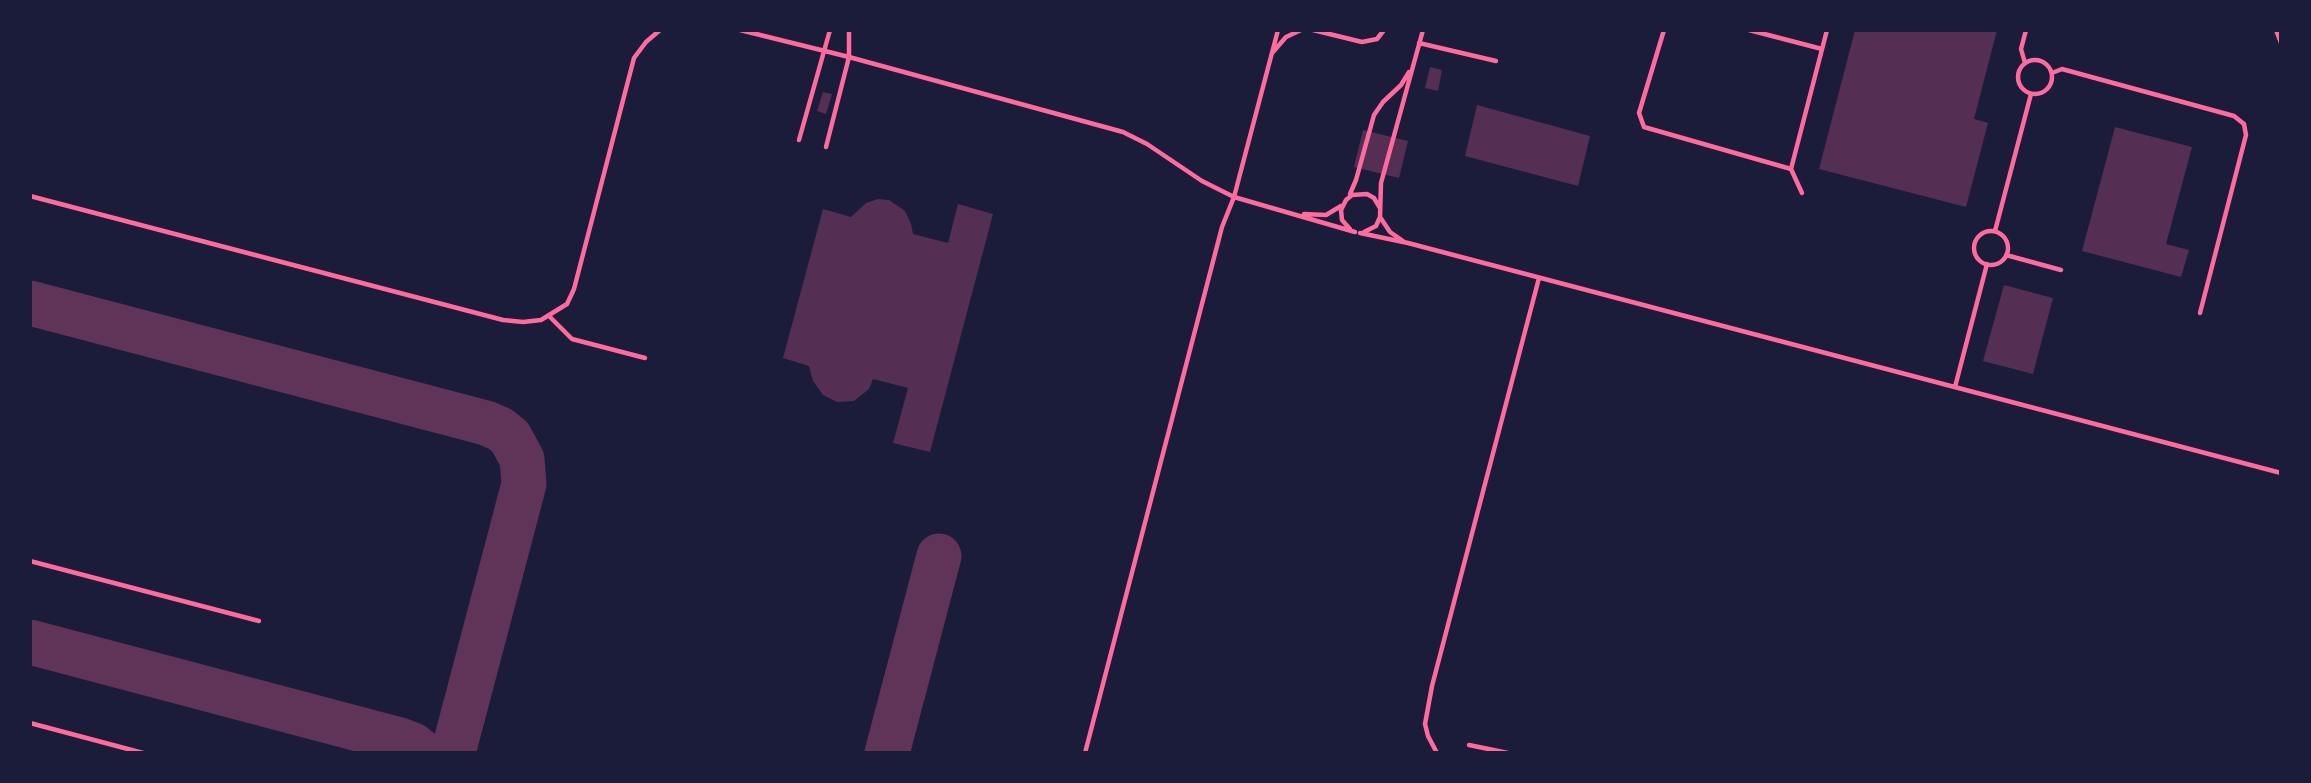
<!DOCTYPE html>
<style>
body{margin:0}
#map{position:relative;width:2311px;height:783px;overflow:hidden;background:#1b1b3a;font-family:Arial,sans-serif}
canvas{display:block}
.frame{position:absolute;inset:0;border:32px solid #1b1b3a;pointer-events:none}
</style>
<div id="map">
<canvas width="2311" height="783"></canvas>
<div class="frame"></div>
</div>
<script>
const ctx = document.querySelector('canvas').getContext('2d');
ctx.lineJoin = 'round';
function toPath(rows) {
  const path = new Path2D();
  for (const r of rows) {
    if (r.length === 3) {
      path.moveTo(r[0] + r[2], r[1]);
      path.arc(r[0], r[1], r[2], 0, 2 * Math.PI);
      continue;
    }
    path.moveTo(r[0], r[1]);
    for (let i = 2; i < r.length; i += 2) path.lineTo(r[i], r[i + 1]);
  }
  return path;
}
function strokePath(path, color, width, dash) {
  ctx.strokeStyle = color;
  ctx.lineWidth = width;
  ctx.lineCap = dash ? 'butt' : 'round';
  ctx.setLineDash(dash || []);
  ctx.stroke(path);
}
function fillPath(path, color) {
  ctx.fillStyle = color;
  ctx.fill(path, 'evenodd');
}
const taxiway = toPath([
 [30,303,486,423,500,429,510,437,522,459,524,484,453,753],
 [30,642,400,740,413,745,423,753],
 [887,753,939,556]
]);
const building = toPath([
 [1855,30,1997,30,1974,119,1988,123,1966,207,1819,169],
 [1430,67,1442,70,1438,91,1425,88],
 [823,92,832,94,826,114,817,111],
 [1477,105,1590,136,1578,186,1465,156],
 [2115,127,2192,147,2166,244,2189,250,2181,277,2082,251],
 [1363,130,1408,141,1399,178,1354,167],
 [878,199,889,200,905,211,911,224,913,234,948,243,958,204,993,214,930,452,893,443,908,388,873,379,869,389,854,401,837,402,823,395,813,381,809,366,783,358,823,209,851,217,866,203],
 [2004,285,2053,298,2033,374,1983,361]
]);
const service = toPath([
 [740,30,849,57,1123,132,1147,144,1202,181,1234,197,1355,232],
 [1313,30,1362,42,1377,39,1384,30],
 [1664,30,1639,113,1644,127,1791,169],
 [1749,30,1822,49],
 [2276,30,2281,43],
 [1419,43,1496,61],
 [1273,52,1286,37,1301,30],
 [2035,77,17],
 [2025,63,2021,49,2026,30],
 [2052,73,2062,69,2234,116,2244,124,2246,135,2200,313],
 [799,140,830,30],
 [826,147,849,57,849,30],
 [1802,193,1791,169,1827,30],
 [1350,194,1356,180,1374,115,1383,102,1401,85,1409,72],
 [30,196,503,320,523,322,541,320,567,304,574,289,634,58,646,42,660,30],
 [1304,214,1326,215,1341,206],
 [1380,217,1390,232,1403,241],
 [1350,229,1342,220,1341,210,1346,200,1352,195,1367,194,1374,198,1380,208],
 [1995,231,2031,94],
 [1991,248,17],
 [1364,232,1376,226,1380,217,1381,183,1423,30],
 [1360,233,1408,243,2281,473],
 [2006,255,2061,270],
 [549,316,572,339,645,358],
 [1955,387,1987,264],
 [30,561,259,621],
 [30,723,143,753],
 [1469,745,1508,753],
 [1085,753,1222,227,1234,197,1278,30],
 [1437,753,1428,736,1425,724,1432,686,1539,278]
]);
strokePath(taxiway, '#603358', 45);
fillPath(building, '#542f53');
strokePath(service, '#ff6b9d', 4.5);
</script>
